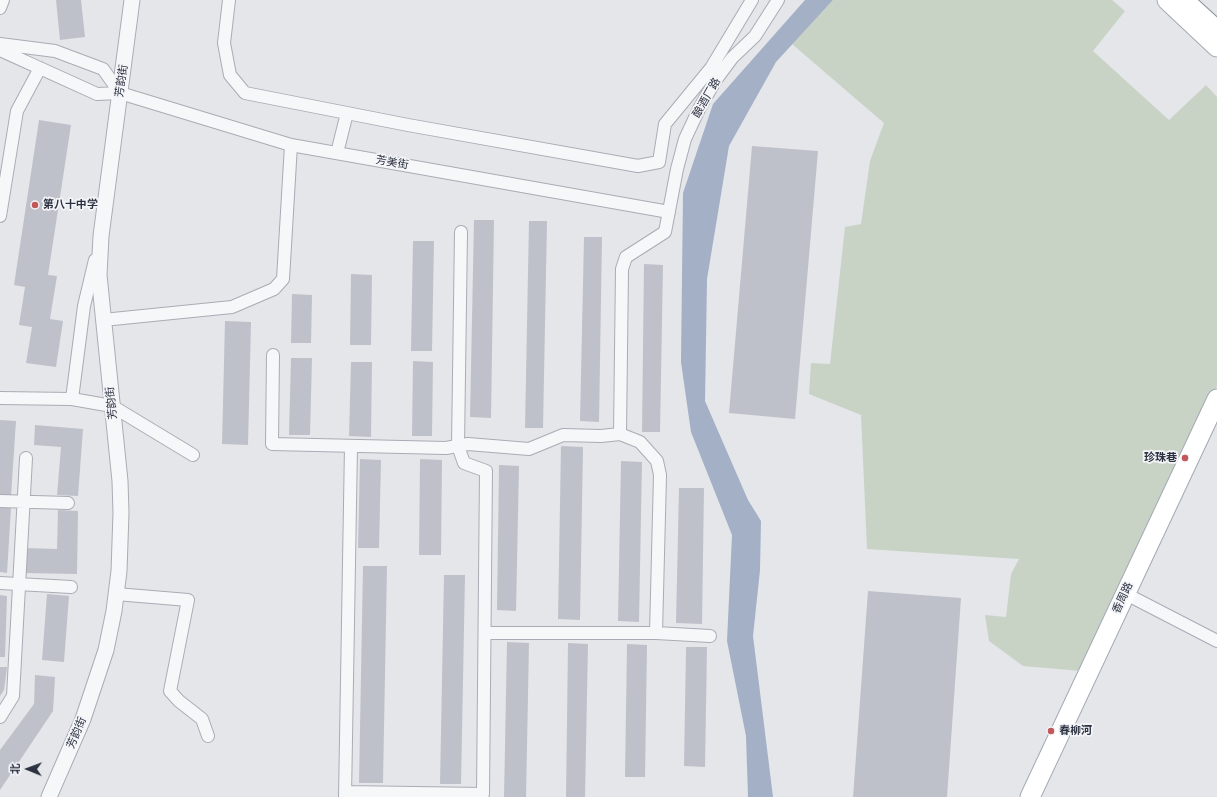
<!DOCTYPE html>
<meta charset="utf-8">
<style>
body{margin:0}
#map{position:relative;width:1217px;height:797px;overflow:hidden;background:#e4e6ea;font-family:"Varela Round","Noto Sans SC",sans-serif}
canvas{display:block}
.north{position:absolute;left:8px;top:749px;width:40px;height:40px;-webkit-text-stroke:3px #f3f5f8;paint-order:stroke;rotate:271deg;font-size:11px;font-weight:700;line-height:16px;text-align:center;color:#2d3241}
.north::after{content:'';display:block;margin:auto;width:14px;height:18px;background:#2d3241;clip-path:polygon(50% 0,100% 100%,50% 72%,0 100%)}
</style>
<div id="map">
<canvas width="1217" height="797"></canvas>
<div class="north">北</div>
</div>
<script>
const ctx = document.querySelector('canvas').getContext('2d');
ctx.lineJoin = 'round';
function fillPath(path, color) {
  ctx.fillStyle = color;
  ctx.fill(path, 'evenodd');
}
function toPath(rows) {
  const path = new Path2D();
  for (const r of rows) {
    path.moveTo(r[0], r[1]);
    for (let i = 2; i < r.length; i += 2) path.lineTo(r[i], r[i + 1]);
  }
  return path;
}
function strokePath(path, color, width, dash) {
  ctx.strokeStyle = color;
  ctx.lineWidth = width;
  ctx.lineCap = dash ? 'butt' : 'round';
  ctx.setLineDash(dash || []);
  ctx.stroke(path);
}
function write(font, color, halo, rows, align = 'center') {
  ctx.font = font + ' "Varela Round","Noto Sans SC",sans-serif';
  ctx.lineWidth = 3.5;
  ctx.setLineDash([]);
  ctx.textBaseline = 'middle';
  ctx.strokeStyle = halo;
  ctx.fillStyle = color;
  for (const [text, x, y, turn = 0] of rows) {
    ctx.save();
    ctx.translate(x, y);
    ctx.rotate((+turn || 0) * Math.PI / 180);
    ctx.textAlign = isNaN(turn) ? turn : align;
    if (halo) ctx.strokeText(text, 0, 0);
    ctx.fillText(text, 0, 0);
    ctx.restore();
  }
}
const green = toPath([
 [833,0,1112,0,1125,11,1093,51,1169,120,1206,85,1217,97,1217,386,1081,671,1023,666,989,641,985,615,1006,617,1011,574,1019,559,867,549,861,415,809,394,811,363,830,364,845,227,861,224,870,161,884,123,792,44]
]);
const water = toPath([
 [805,0,833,0,776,62,729,146,707,279,705,401,748,500,761,521,760,570,753,636,773,797,748,797,746,736,727,641,732,535,691,432,681,362,683,193,713,104]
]);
const building = toPath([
 [56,0,81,0,85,37,60,40],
 [39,120,71,125,48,275,57,276,50,319,63,321,56,367,26,363,32,327,19,325,25,287,14,285],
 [752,146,818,151,795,419,729,413],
 [474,220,494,220,491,418,470,417],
 [529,221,547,221,543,428,525,428],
 [584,237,602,237,599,422,580,421],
 [413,241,434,241,432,351,411,351],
 [644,264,663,265,660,432,642,432],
 [351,274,372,275,371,345,350,345],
 [292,294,312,295,311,343,291,343],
 [225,321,251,322,248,445,222,444],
 [291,358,312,358,310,435,289,435],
 [413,361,433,362,432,436,412,436],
 [351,362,372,362,371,437,349,436],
 [0,420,16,421,11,496,0,495],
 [35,425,83,429,78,496,57,495,61,447,34,445],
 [561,446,583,447,580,620,558,619],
 [360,459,381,460,379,548,358,548],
 [420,459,442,460,441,555,419,555],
 [621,461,642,462,639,622,618,621],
 [499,465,519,466,516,611,497,610],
 [679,488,704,488,702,624,676,623],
 [0,507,11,508,7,573,0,572],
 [58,510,78,511,77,574,23,573,24,548,57,549],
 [363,566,387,566,383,783,359,783],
 [444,575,465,575,461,784,440,784],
 [868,591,961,598,947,797,853,797],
 [47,594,69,596,64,662,42,660],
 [0,595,7,596,5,657,0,657],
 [507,642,529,643,526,797,504,797],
 [568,643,588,644,585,797,566,797],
 [627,644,647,645,645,777,625,777],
 [686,647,707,647,705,767,684,766],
 [0,667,7,667,4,690,0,696],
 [35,675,55,677,53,711,0,790,0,750,34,704]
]);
const minor = toPath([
 [229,0,224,43,230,75,245,93,408,125,638,166,659,162,665,124,711,68,752,0],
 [0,8,3,0],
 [0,44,55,51,103,69,120,93],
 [0,50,97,94,120,93,291,145,669,212],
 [337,153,347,113],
 [0,216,17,111,40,68],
 [103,320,232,307,274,289,283,279,291,145],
 [273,355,272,444,446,448,468,444,529,449,563,435,601,436,620,434,640,442,657,461,660,475,656,633],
 [0,398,72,399,112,406,193,455],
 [72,399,84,306,95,260],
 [620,434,622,269,626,257,665,232,677,169,685,139,699,109,715,81,732,58,755,36,778,0],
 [0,501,68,503],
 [0,583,71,587],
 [116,594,188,600,170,691,179,701,202,719,208,736],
 [1126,594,1217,641],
 [485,633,656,633,710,636],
 [0,717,13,696,26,458],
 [345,792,483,794,486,471,464,463,458,446,461,232],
 [345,797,351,446]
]);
const tertiary = toPath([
 [49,797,83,719,106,650,114,611,119,571,121,513,120,481,99,275,101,236,132,0]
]);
const primary = toPath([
 [1167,0,1217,47],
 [1030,797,1217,399]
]);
const trunk = toPath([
 [1183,0,1217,31]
]);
const markers = [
 [35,205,4,"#c1575b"],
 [1185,458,4,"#c1575b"],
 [1051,731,4,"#c1575b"]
];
const streetNames = [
 ["芳韵街",122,81,-82],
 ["酿酒厂路",707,98,-60],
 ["芳美街",392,163,10],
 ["芳韵街",112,403,-96],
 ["香周路",1123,598,-65],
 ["芳韵街",77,733,-67]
];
const poiNames = [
 ["第八十中学",43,205],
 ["珍珠巷",1177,458,"right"],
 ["春柳河",1059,731]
];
fillPath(green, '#c8d3c6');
fillPath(water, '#a3b0c6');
fillPath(building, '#bfc1ca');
strokePath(minor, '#a9acb4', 14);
strokePath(tertiary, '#a9acb4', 17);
strokePath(primary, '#a4a9b5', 21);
strokePath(trunk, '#8d929f', 22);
strokePath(minor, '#f6f7f9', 12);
strokePath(tertiary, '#f6f7f9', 15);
strokePath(primary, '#fff', 19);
strokePath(trunk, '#fff', 20);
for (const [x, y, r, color] of markers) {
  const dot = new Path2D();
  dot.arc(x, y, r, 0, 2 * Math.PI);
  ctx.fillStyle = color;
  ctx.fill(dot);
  strokePath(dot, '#f3f5f8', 1.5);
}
write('11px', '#2d3241', '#f3f5f8', streetNames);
write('bold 11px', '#2d3241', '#f3f5f8', poiNames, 'left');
</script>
